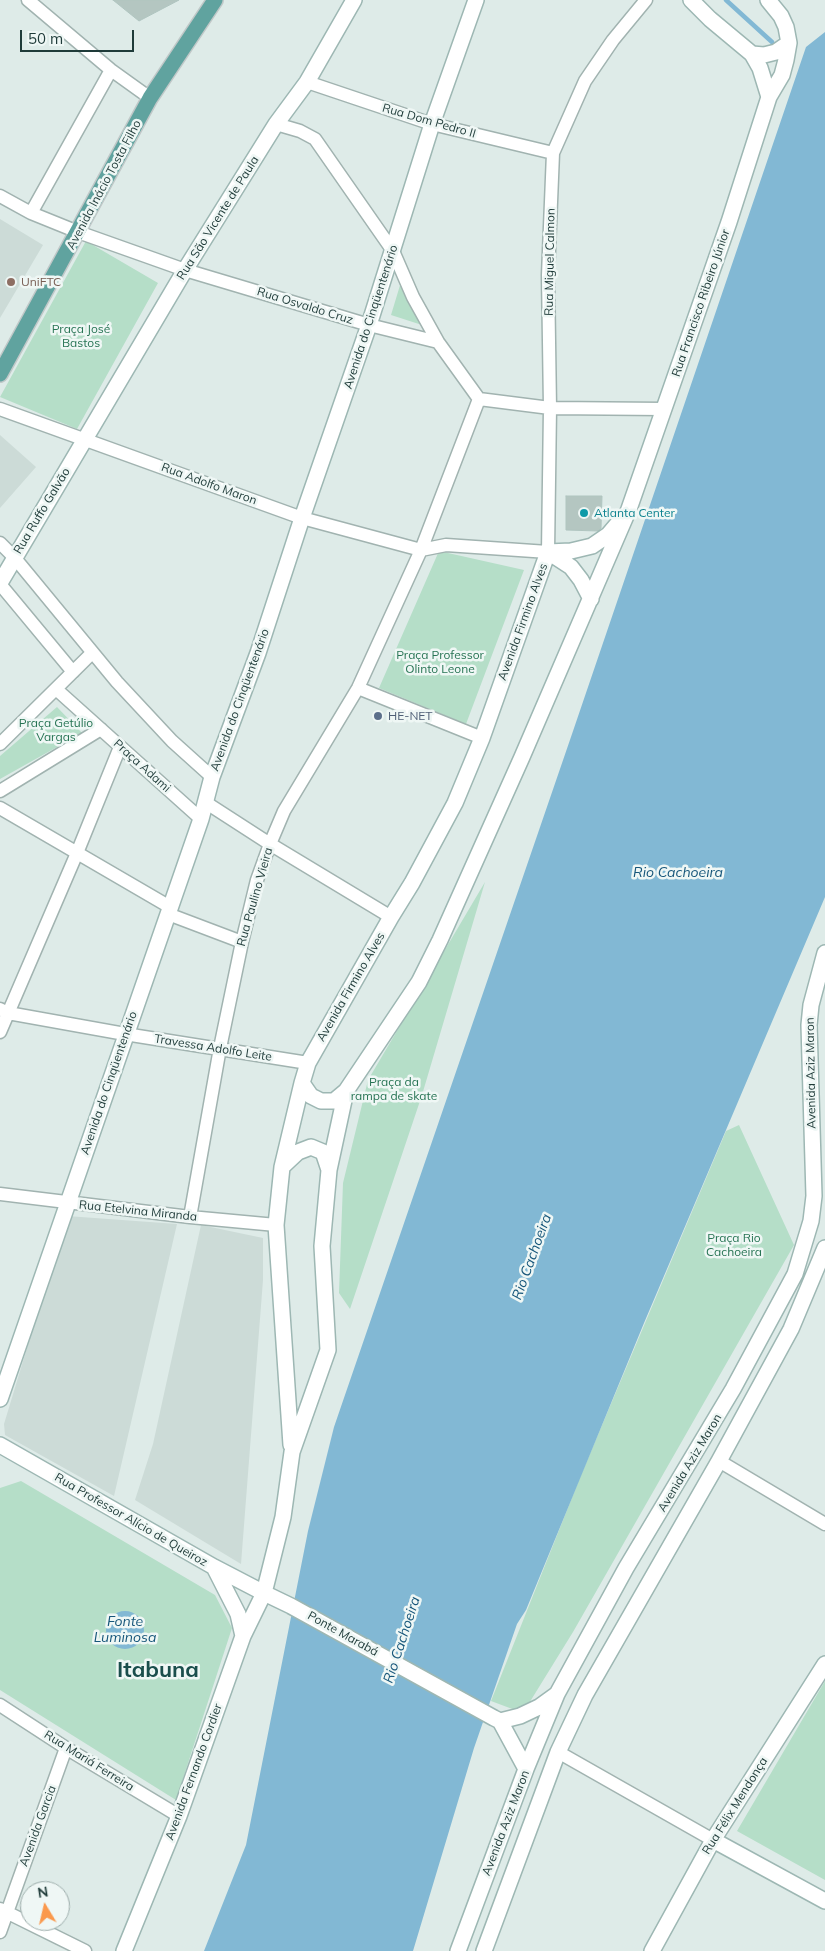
<!DOCTYPE html>
<meta charset="utf-8">
<style>
body{margin:0}
#map{position:relative;width:825px;height:1951px;overflow:hidden;background:#deebe8;font-family:Mulish,sans-serif}
canvas{display:block}
.north{position:absolute;left:20px;top:1881px;width:50px;height:50px;box-sizing:border-box;background:#eff7f5;border:1px solid #9cacaa;border-radius:50%;rotate:351deg;font-size:14px;font-weight:700;line-height:20px;text-align:center;color:#1f3b39}
.north::after{content:'';display:block;margin:auto;width:18px;height:22px;background:#fa994d;clip-path:polygon(50% 0,100% 100%,50% 72%,0 100%)}
.scale{position:absolute;left:20px;top:30px;width:114px;height:22px;box-sizing:border-box;border:2px solid #1f3b39;border-top:0;padding-left:6px;font-size:15px;line-height:18px;white-space:nowrap;color:#1f3b39;-webkit-text-stroke:4px #eff7f5;paint-order:stroke}
</style>
<div id="map">
<canvas width="825" height="1951"></canvas>
<div class="north">N</div>
<div class="scale">50 m</div>
</div>
<script>
const ctx = document.querySelector('canvas').getContext('2d');
ctx.lineJoin = 'round';
function fillPath(path, color) {
  ctx.fillStyle = color;
  ctx.fill(path, 'evenodd');
}
function toPath(rows) {
  const path = new Path2D();
  for (const r of rows) {
    if (r.length === 3) {
      path.moveTo(r[0] + r[2], r[1]);
      path.arc(r[0], r[1], r[2], 0, 2 * Math.PI);
      continue;
    }
    path.moveTo(r[0], r[1]);
    for (let i = 2; i < r.length; i += 2) path.lineTo(r[i], r[i + 1]);
  }
  return path;
}
function strokePath(path, color, width, dash) {
  ctx.strokeStyle = color;
  ctx.lineWidth = width;
  ctx.lineCap = dash ? 'butt' : 'round';
  ctx.setLineDash(dash || []);
  ctx.stroke(path);
}
function write(font, color, halo, rows, align = 'center') {
  ctx.font = font + ' Mulish,sans-serif';
  ctx.lineWidth = 5;
  ctx.setLineDash([]);
  ctx.textBaseline = 'middle';
  ctx.strokeStyle = halo;
  ctx.fillStyle = color;
  for (const [text, x, y, turn = 0] of rows) {
    ctx.save();
    ctx.translate(x, y);
    ctx.rotate((+turn || 0) * Math.PI / 180);
    ctx.textAlign = isNaN(turn) ? turn : align;
    if (halo) ctx.strokeText(text, 0, 0);
    ctx.fillText(text, 0, 0);
    ctx.restore();
  }
}
const built = toPath([
 [0,219,43,245,0,318],
 [0,435,36,467,0,508],
 [67,1216,177,1224,114,1496,5,1435,4,1424],
 [201,1225,263,1238,263,1280,241,1564,135,1500,153,1444]
]);
const green = toPath([
 [86,241,158,283,77,429,0,397],
 [401,282,422,325,391,315],
 [439,551,524,570,466,724,379,688],
 [57,707,82,733,0,779,0,756],
 [485,882,422,1095,350,1309,339,1293,343,1183,368,1080],
 [739,1125,794,1245,573,1632,523,1713,491,1701,581,1475,726,1131],
 [21,1481,215,1595,232,1628,176,1800,0,1690,0,1488],
 [825,1681,825,1880,737,1831]
]);
const water = toPath([
 [825,32,825,897,644,1323,526,1610,517,1624,474,1748,413,1951,204,1951,246,1845,308,1531,334,1427,572,734,806,47],
 [125,1630,19]
]);
const stream = toPath([
 [726,0,772,42]
]);
const building = toPath([
 [113,0,179,0,139,21,113,0],
 [566,496,602,496,601,528,598,531,566,530,566,496]
]);
const street = toPath([
 [28,0,111,70,150,98],
 [307,82,432,124,553,153],
 [276,124,300,131,315,139,393,251,413,297,438,342,479,399,550,408,664,409],
 [0,196,31,213,78,232,185,270,369,325,438,342],
 [31,213,111,70],
 [0,409,302,518,421,550,446,545,548,552,550,408,548,275,553,153,585,81,613,40,646,0],
 [0,543,14,557,117,682,172,741,212,777],
 [0,584,73,672],
 [358,688,482,738],
 [56,689,201,819],
 [0,744,92,653],
 [0,791,101,729],
 [205,802,270,844,391,917],
 [0,808,170,907],
 [168,914,242,942],
 [0,1009,8,1013,125,1034,308,1063],
 [0,1032,77,853,120,747],
 [0,1194,190,1217,276,1225],
 [190,1217,220,1048,242,942,257,880,270,844,284,811,358,688,421,550,479,399],
 [719,1461,825,1524],
 [0,1705,66,1748,179,1816],
 [558,1752,713,1840],
 [0,1909,85,1951],
 [0,1932,66,1748]
]);
const secondary = toPath([
 [691,0,710,19,752,54,760,68,769,97],
 [752,54,764,55,776,52,789,43],
 [548,552,571,551,592,546,608,535,619,522],
 [548,552,571,567,581,580,591,599],
 [0,583,185,270,276,124,307,82,354,0],
 [302,1083,311,1096,321,1101,334,1101,346,1091],
 [282,1167,298,1152,311,1147,323,1152,329,1170],
 [0,1399,201,819,212,777,258,653,302,518,369,325,432,124,476,0],
 [0,1445,214,1567,264,1593,291,1606,494,1718,500,1721,520,1716,539,1707,557,1694],
 [291,1445,276,1225,282,1167,302,1083,308,1063,391,917,412,883,455,803,482,738,548,552],
 [214,1567,238,1614,243,1636],
 [500,1721,526,1769],
 [713,1840,825,1901],
 [124,1951,179,1816,243,1636,264,1593,283,1517,292,1452,328,1350,322,1246,329,1170,346,1091,419,982,440,940,522,757,629,509,729,222,769,97,782,75,786,60,789,43,786,27,781,16,768,0],
 [458,1951,526,1769,557,1694,626,1568,733,1389,795,1274,811,1221,814,1196,809,1025,811,1005,825,953],
 [484,1951,558,1752,585,1695,719,1461,791,1329,825,1248],
 [652,1951,713,1840,825,1664]
]);
const primary = toPath([
 [0,374,150,98,215,0]
]);
const markers = [
 [11,282,5,"#8d6e63"],
 [584,513,5,"#0f9aa8"],
 [378,716,5,"#5c6f8a"]
];
const streetNames = [
 ["Rua Dom Pedro II",429,121,16],
 ["Avenida Inácio Tosta Filho",104,185,-62],
 ["Rua São Vicente de Paula",218,218,-58],
 ["Rua Miguel Calmon",550,262,-89],
 ["Rua Francisco Ribeiro Júnior",701,303,-71],
 ["Rua Osvaldo Cruz",305,306,17],
 ["Avenida do Cinqüentenário",371,317,-72],
 ["Rua Adolfo Maron",209,484,20],
 ["Rua Ruffo Galvão",42,511,-59],
 ["Avenida Firmino Alves",523,622,-70],
 ["Avenida do Cinqüentenário",240,700,-70],
 ["Praça Adami",142,766,42],
 ["Rua Paulino Vieira",255,897,-74],
 ["Avenida Firmino Alves",351,987,-60],
 ["Travessa Adolfo Leite",213,1048,9],
 ["Avenida Aziz Maron",811,1073,-91],
 ["Avenida do Cinqüentenário",109,1083,-71],
 ["Rua Etelvina Miranda",138,1211,6],
 ["Avenida Aziz Maron",690,1463,-59],
 ["Rua Professor Alício de Queiroz",131,1520,30],
 ["Ponte Marabá",343,1634,29],
 ["Rua Mariá Ferreira",89,1761,32],
 ["Avenida Fernando Cordier",194,1772,-70],
 ["Rua Félix Mendonça",735,1806,-58],
 ["Avenida Aziz Maron",506,1823,-69],
 ["Avenida Garcia",38,1826,-70]
];
const educationNames = [
 ["UniFTC",21,282]
];
const parkNames = [
 ["Praça José",81,329],
 ["Bastos",81,343],
 ["Praça Professor",440,655],
 ["Olinto Leone",440,669],
 ["Praça Getúlio",56,723],
 ["Vargas",56,737],
 ["Praça da",394,1082],
 ["rampa de skate",394,1096],
 ["Praça Rio",734,1238],
 ["Cachoeira",734,1252]
];
const cultureNames = [
 ["Atlanta Center",594,513]
];
const serviceNames = [
 ["HE-NET",388,716]
];
const waterNames = [
 ["Rio Cachoeira",678,873],
 ["Rio Cachoeira",532,1257,-70],
 ["Fonte",125,1622],
 ["Luminosa",125,1638],
 ["Rio Cachoeira",402,1640,-72]
];
const townNames = [
 ["Itabuna",158,1670]
];
fillPath(built, '#ccdbd7');
fillPath(green, '#b5dec8');
fillPath(water, '#82b8d4');
strokePath(stream, '#82b8d4', 4.5);
fillPath(building, '#b4c6c1');
strokePath(building, '#b0c5c0', 1);
strokePath(street, '#a1b3b0', 15);
strokePath(secondary, '#9db7b3', 18);
strokePath(primary, '#c0c8c8', 18);
strokePath(street, '#fff', 12);
strokePath(secondary, '#fff', 15);
strokePath(primary, '#60a39f', 15);
for (const [x, y, r, color] of markers) {
  const dot = new Path2D();
  dot.arc(x, y, r, 0, 2 * Math.PI);
  ctx.fillStyle = color;
  ctx.fill(dot);
  strokePath(dot, '#eff7f5', 2);
}
write('12px', '#1f3b39', '#eff7f5', streetNames);
write('12px', '#785e54', '#eff7f5', educationNames, 'left');
write('12px', '#277454', '#eff7f5', parkNames);
write('12px', '#0d838f', '#eff7f5', cultureNames, 'left');
write('12px', '#4e5e75', '#eff7f5', serviceNames, 'left');
write('italic 14px', '#16567a', '#eff7f5', waterNames);
write('bold 22px', '#1a4e4c', '#eff7f5', townNames);
</script>
